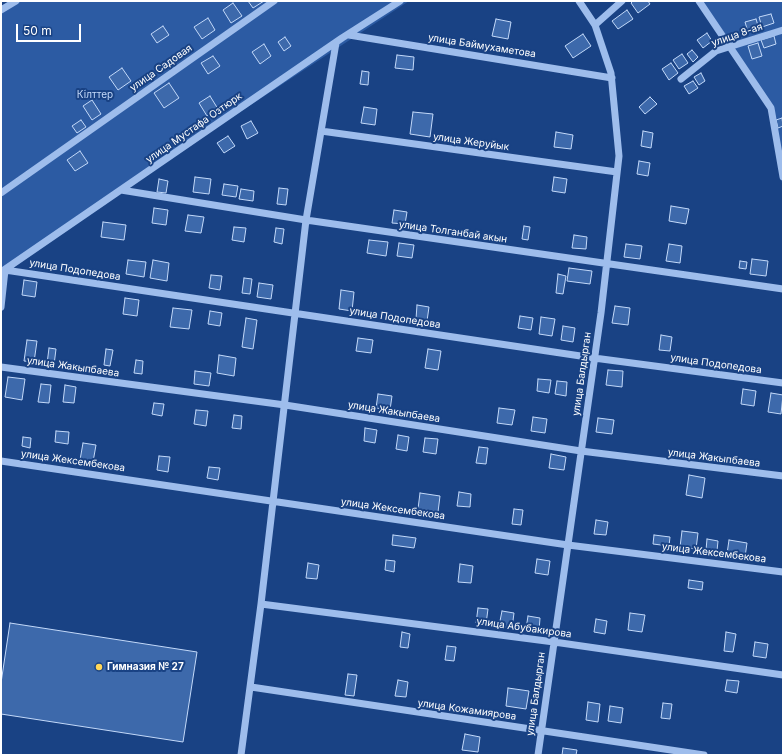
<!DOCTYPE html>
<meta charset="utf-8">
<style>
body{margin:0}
#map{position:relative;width:784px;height:756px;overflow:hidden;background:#194284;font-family:Inter,sans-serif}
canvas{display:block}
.frame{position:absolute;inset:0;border:2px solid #fff;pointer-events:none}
.scale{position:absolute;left:16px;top:24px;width:65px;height:18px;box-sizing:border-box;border:2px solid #fff;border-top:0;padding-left:5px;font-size:12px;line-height:14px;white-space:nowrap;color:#fff;-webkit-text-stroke:3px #194284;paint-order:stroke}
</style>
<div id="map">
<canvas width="784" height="756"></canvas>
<div class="frame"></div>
<div class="scale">50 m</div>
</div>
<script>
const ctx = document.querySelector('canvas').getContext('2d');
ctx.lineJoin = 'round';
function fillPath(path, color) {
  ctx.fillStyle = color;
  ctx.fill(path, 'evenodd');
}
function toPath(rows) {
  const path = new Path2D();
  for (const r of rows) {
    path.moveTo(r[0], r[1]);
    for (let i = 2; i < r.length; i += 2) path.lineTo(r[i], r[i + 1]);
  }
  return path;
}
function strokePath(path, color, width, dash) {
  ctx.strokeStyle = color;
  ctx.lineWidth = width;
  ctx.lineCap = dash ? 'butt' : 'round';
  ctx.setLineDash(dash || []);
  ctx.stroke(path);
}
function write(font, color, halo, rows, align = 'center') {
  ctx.font = font + ' Inter,sans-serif';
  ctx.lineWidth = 4;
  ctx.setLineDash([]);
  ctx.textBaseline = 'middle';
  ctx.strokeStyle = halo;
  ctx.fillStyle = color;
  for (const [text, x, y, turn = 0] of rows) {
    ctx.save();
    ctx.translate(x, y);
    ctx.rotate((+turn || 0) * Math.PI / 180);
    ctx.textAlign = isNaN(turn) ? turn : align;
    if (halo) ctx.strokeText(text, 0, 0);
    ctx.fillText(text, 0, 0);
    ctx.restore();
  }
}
const green = toPath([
 [12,1,409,1,1,269,1,8],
 [699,1,783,1,783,190,771,113]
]);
const building = toPath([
 [248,1,264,1,253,8,248,1],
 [633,1,648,1,650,4,638,13,631,3,633,1],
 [233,3,242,16,231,23,223,10,233,3],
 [627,10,633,19,618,29,612,21,627,10],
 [771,14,774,23,762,27,759,17,771,14],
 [208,18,215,30,202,39,194,27,208,18],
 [496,19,511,22,508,39,492,36,496,19],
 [756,19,759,29,748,32,745,22,756,19],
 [163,26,169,35,157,43,151,34,163,26],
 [707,33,712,41,703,48,697,40,707,33],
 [583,34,591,46,573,58,565,46,583,34],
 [774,36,776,44,764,48,761,40,774,36],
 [285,37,291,46,284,51,278,42,285,37],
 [758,43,762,56,752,59,748,46,758,43],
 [264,44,271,56,260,64,252,52,264,44],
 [692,50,698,57,693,62,687,54,692,50],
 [682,54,688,63,679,69,673,60,682,54],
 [397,55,414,57,413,70,395,68,397,55],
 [213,56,220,66,208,74,201,63,213,56],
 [671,63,678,73,669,80,662,69,671,63],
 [122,68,131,81,118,90,109,77,122,68],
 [362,71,369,72,368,85,360,84,362,71],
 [701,73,705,81,699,85,694,77,701,73],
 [693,81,698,88,689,94,684,86,693,81],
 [169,83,179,98,164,108,154,93,169,83],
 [210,96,218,109,207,116,199,103,210,96],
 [650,97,657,104,645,114,639,107,650,97],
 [92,100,101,114,92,120,83,106,92,100],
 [364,107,377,109,375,125,361,123,364,107],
 [413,112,433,114,430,137,410,134,413,112],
 [782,118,783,126,778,128,776,120,782,118],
 [81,120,86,127,77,133,72,126,81,120],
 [251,121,258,133,247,139,241,126,251,121],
 [643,131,653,133,651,148,641,146,643,131],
 [556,132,573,135,571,149,554,147,556,132],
 [228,136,235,146,224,153,217,143,228,136],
 [80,151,88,163,75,171,67,160,80,151],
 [639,161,650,163,648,176,637,174,639,161],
 [195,177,211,179,209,194,193,192,195,177],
 [554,177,567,179,565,193,552,191,554,177],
 [159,179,168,181,166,193,157,192,159,179],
 [224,184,238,186,236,197,222,195,224,184],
 [279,188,288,189,286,205,277,204,279,188],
 [241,189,254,191,253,201,239,199,241,189],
 [671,206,689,209,686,224,669,221,671,206],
 [154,208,168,210,166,225,152,223,154,208],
 [394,210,407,212,405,224,392,223,394,210],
 [188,215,204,217,201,233,185,231,188,215],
 [103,222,126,225,124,240,101,237,103,222],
 [524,226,530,227,528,240,522,239,524,226],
 [234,227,246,228,244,242,232,240,234,227],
 [276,228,284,229,282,244,274,242,276,228],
 [574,235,587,237,586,249,572,248,574,235],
 [369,240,388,242,386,256,367,253,369,240],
 [399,243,414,245,412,258,397,256,399,243],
 [626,244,642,246,640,259,624,257,626,244],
 [669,244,682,246,680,263,666,261,669,244],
 [752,259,768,261,766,276,750,274,752,259],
 [128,260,146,262,144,277,126,274,128,260],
 [153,260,169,263,167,281,150,278,153,260],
 [740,261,747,262,746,269,739,268,740,261],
 [569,268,592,271,590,284,567,281,569,268],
 [558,274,566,276,563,294,556,293,558,274],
 [211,275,222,276,220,290,209,288,211,275],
 [244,278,252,279,250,294,242,293,244,278],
 [24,280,37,282,35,297,22,295,24,280],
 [259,283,273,285,271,299,257,297,259,283],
 [341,290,354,292,352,311,339,309,341,290],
 [125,298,139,300,137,316,123,314,125,298],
 [417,305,429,307,427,321,416,319,417,305],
 [615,306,630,308,628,325,612,323,615,306],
 [173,308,192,310,189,329,170,327,173,308],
 [210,311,222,313,220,326,208,324,210,311],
 [520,316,533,318,531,330,518,328,520,316],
 [541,317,555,319,552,336,539,334,541,317],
 [246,318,257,320,253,349,242,347,246,318],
 [563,326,575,328,573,342,561,340,563,326],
 [661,335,672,337,670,351,659,350,661,335],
 [358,338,373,340,371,353,356,351,358,338],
 [27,340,37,341,34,362,24,361,27,340],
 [49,348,56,349,54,365,47,364,49,348],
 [106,349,113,350,110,366,104,365,106,349],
 [428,349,441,351,438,370,425,368,428,349],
 [219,355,236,358,234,376,217,373,219,355],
 [136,360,143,361,142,374,134,373,136,360],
 [608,370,623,371,622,387,606,385,608,370],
 [195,371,211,373,209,386,194,384,195,371],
 [8,377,25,379,22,400,5,397,8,377],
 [538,379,551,380,549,393,537,391,538,379],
 [557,381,567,382,566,396,555,394,557,381],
 [41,384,51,385,49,403,38,402,41,384],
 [65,385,76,387,74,403,63,402,65,385],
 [743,389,756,391,754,406,741,404,743,389],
 [771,393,783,395,781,414,768,412,771,393],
 [378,394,392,396,390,410,376,408,378,394],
 [154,403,164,404,162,416,152,414,154,403],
 [499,408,515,410,512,425,497,423,499,408],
 [196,410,208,411,206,426,194,424,196,410],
 [234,415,242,416,241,429,232,428,234,415],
 [533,417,547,419,545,433,531,431,533,417],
 [598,418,614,420,612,434,596,432,598,418],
 [365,428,377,430,375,443,364,441,365,428],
 [56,431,69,432,68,444,55,442,56,431],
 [398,435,409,437,407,451,396,449,398,435],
 [23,437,31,438,30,448,22,446,23,437],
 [425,438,438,439,436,454,423,452,425,438],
 [83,443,96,445,93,462,80,460,83,443],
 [479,447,488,448,486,464,476,463,479,447],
 [551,454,566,457,564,470,549,468,551,454],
 [159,456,170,457,168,472,157,470,159,456],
 [209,467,220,468,218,480,207,478,209,467],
 [689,475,705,478,702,498,686,495,689,475],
 [459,492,471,494,470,507,457,506,459,492],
 [420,493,440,496,438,512,418,509,420,493],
 [514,509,523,510,521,525,512,524,514,509],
 [596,520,608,522,606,535,594,534,596,520],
 [682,531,698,533,696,549,680,547,682,531],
 [393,535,416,538,414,548,392,545,393,535],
 [654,535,670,537,669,546,653,544,654,535],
 [707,539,718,541,717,551,706,550,707,539],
 [729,540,747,543,745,557,727,554,729,540],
 [537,559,550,561,548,575,535,573,537,559],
 [386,560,395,561,394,572,385,570,386,560],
 [308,563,319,565,317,579,306,578,308,563],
 [460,564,473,566,471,583,458,582,460,564],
 [689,580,703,582,702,590,688,588,689,580],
 [478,608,488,609,486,624,476,623,478,608],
 [502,611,514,613,512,628,499,626,502,611],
 [630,613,645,615,642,632,628,630,630,613],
 [528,616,540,618,539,631,526,629,528,616],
 [596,619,607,621,605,634,594,632,596,619],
 [10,623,197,652,183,742,1,714,1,683,10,623],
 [402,632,410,634,408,648,400,647,402,632],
 [726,632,736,634,733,652,724,651,726,632],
 [755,642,768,644,766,658,753,656,755,642],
 [447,646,456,647,454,661,445,660,447,646],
 [348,674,357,675,354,696,345,695,348,674],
 [398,680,408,682,406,697,395,696,398,680],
 [727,680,739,681,737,693,725,691,727,680],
 [508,688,529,691,526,709,506,706,508,688],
 [588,702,600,704,598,722,586,720,588,702],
 [663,703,672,704,670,719,661,718,663,703],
 [610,706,623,708,621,723,608,721,610,706],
 [465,734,480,737,478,752,462,750,465,734],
 [563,748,577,750,576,755,562,755,563,748]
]);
const minor = toPath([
 [699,1,771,108,783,177],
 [1,10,16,1],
 [595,25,622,1],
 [349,35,612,78],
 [681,79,716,51,783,30],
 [321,131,617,172],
 [121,190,306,220,783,289],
 [1,193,274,1],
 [4,270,342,38,400,1],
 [1,307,5,270,594,358,783,383],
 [1,367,285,405,581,451,783,476],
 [1,461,568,545,783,572],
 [261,604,554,642,783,675],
 [251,687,704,755],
 [241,755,261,604,306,220,336,43],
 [538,755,601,313,619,156,611,73,595,25,579,1]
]);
const markers = [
 [99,667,4,"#ffd759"]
];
const streetNames = [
 ["улица 8-ая",737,35,-19],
 ["улица Баймухаметова",482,46,9],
 ["улица Садовая",161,68,-35],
 ["улица Мустафа Озтюрк",194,128,-35],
 ["улица Жеруйык",471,142,8],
 ["улица Толганбай акын",453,232,8],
 ["улица Подопедова",75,270,9],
 ["улица Подопедова",395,318,9],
 ["улица Подопедова",716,364,8],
 ["улица Жакыпбаева",73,367,8],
 ["улица Балдырган",582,374,-82],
 ["улица Жакыпбаева",394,412,9],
 ["улица Жакыпбаева",714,458,7],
 ["улица Жексембекова",73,461,8],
 ["улица Жексембекова",393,509,8],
 ["улица Жексембекова",714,553,7],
 ["улица Абубакирова",524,628,8],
 ["улица Балдырган",536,694,-82],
 ["улица Кожамиярова",467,710,8]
];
const parkNames = [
 ["Кілттер",95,95]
];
const poiNames = [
 ["Гимназия № 27",107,667]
];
fillPath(green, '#2c5ba3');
fillPath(building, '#3d69ab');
strokePath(building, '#c3d9f9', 1);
strokePath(minor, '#9ebdec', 7);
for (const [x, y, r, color] of markers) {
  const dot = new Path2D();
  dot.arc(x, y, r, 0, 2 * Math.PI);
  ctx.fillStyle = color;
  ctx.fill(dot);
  strokePath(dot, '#194284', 1.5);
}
write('10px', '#fff', '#194284', streetNames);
write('10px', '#c3d9f9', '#194284', parkNames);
write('bold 10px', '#fff', '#194284', poiNames, 'left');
</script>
